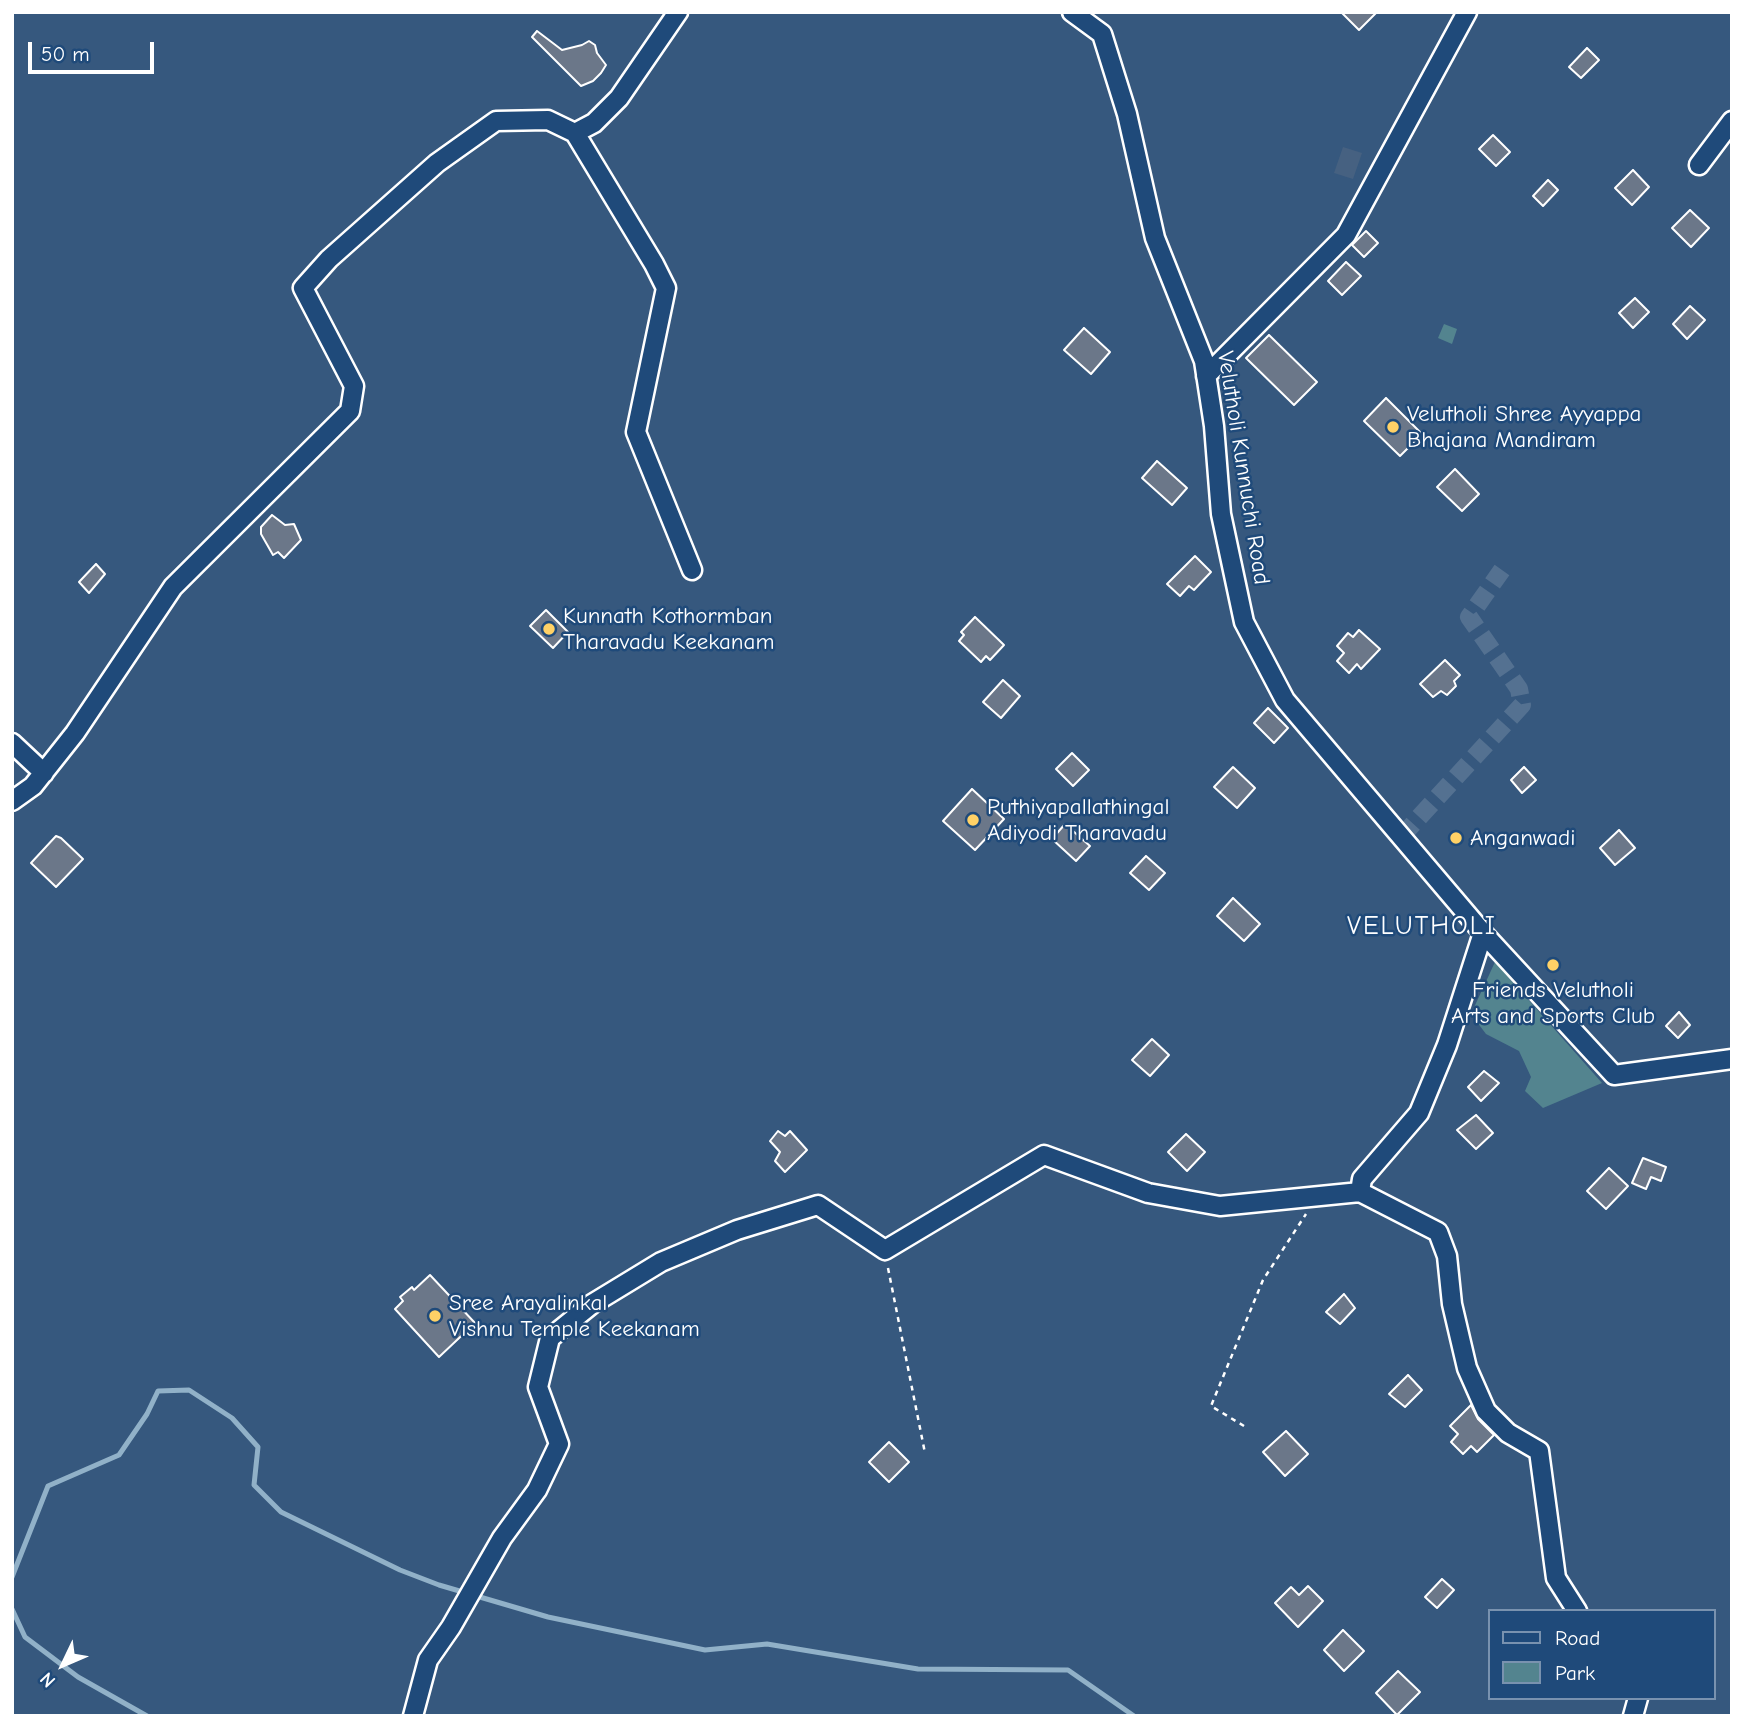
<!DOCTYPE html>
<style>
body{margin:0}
#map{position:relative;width:1744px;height:1728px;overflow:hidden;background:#36587e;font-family:"Comic Neue",sans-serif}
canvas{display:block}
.frame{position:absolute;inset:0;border:14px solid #fff;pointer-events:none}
.legend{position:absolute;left:1488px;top:1609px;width:228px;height:91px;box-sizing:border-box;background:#1f4a7a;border:2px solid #7992af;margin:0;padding:9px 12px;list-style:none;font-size:21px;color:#fff}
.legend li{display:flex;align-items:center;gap:14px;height:35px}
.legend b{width:35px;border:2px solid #7992af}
.north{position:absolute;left:28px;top:1630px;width:70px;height:70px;-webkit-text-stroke:5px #1f4a7a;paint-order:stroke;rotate:226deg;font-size:19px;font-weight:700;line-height:28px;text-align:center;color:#fff}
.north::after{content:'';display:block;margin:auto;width:24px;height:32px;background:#fff;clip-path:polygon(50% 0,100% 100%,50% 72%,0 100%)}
.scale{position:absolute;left:28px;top:42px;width:126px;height:32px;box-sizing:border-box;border:4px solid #fff;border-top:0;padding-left:9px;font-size:21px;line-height:24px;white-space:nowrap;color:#fff;-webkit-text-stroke:5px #1f4a7a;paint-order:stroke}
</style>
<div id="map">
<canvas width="1744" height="1728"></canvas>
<div class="frame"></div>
<ul class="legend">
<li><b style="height:9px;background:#1f4a7a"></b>Road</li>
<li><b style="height:19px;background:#53848f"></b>Park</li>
</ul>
<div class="north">N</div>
<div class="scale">50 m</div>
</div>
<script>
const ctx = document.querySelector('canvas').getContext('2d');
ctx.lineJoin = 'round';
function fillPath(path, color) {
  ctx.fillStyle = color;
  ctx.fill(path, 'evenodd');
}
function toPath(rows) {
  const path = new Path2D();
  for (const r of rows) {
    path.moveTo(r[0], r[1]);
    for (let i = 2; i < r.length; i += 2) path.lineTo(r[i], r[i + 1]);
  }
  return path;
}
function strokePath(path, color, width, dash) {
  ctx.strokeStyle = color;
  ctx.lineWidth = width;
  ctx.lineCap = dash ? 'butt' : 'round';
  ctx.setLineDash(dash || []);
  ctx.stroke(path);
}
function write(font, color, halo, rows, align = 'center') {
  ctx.font = font + ' "Comic Neue",sans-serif';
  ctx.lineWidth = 5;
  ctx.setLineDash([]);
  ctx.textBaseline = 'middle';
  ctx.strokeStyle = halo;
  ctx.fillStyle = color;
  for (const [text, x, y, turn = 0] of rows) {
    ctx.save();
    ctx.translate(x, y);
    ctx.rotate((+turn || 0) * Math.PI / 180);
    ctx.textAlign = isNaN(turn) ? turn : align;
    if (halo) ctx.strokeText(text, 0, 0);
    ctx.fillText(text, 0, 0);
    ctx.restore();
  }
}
const built = toPath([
 [1343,147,1362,153,1353,179,1334,173]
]);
const green = toPath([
 [1444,324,1457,329,1452,344,1438,338],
 [1495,962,1602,1083,1543,1108,1525,1091,1531,1077,1519,1051,1486,1034,1471,1014]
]);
const stream = toPath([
 [12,1577,48,1486,119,1455,147,1414,158,1391,189,1390,232,1418,258,1447,254,1485,281,1512,400,1570,439,1585,548,1617,705,1650,767,1644,918,1669,1068,1670,1134,1716],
 [12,1609,25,1637,78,1677,147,1716]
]);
const building = toPath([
 [1341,12,1377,12,1359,30,1341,12],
 [537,31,562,50,582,45,589,41,595,45,597,53,606,65,601,73,593,81,581,86,532,37,537,31],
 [1587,48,1599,60,1581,78,1569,67,1587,48],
 [1493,135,1510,152,1496,166,1479,149,1493,135],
 [1633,170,1649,187,1632,205,1615,188,1633,170],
 [1548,180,1558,190,1543,206,1533,196,1548,180],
 [1690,210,1709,228,1691,247,1672,228,1690,210],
 [1366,231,1378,243,1364,257,1352,245,1366,231],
 [1346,262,1361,276,1342,295,1328,281,1346,262],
 [1635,298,1649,312,1633,328,1619,313,1635,298],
 [1690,306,1705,320,1687,339,1673,324,1690,306],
 [1084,328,1110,352,1091,374,1064,350,1084,328],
 [1269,335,1317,382,1294,405,1246,358,1269,335],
 [1386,398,1422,434,1400,456,1364,421,1386,398],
 [1157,461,1187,488,1172,505,1142,478,1157,461],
 [1455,469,1479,494,1462,511,1437,487,1455,469],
 [272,515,285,525,294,524,301,540,284,558,278,552,273,555,261,534,261,527,272,515],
 [1195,556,1211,572,1194,590,1189,586,1180,596,1167,584,1195,556],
 [96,564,105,574,89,593,79,582,96,564],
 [546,610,568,632,553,648,530,626,546,610],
 [975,617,1004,645,990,660,986,656,981,662,959,641,964,635,961,632,975,617],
 [1359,630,1380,649,1361,669,1357,664,1349,673,1337,661,1344,653,1337,646,1348,633,1353,637,1359,630],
 [1445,660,1460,675,1454,681,1456,686,1447,695,1441,691,1433,697,1420,684,1445,660],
 [1003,680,1020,696,1001,718,983,702,1003,680],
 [1268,708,1288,728,1274,743,1254,723,1268,708],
 [1072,753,1089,770,1073,786,1056,769,1072,753],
 [1233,767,1255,788,1237,808,1214,787,1233,767],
 [1524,767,1536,780,1522,793,1511,780,1524,767],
 [972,789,1004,819,975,850,943,821,972,789],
 [1065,824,1090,846,1076,861,1052,839,1065,824],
 [1619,830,1635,848,1615,865,1600,848,1619,830],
 [56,836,61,838,83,859,56,887,31,863,56,836],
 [1146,856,1165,873,1149,890,1130,873,1146,856],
 [1233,898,1260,924,1244,941,1217,916,1233,898],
 [1679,1012,1690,1025,1678,1038,1666,1026,1679,1012],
 [1152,1039,1169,1055,1150,1076,1132,1060,1152,1039],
 [1484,1071,1499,1083,1481,1101,1468,1087,1484,1071],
 [1476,1115,1493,1133,1476,1149,1457,1130,1476,1115],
 [778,1131,785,1136,790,1131,807,1150,785,1172,775,1161,780,1152,770,1141,778,1131],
 [1186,1134,1205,1152,1187,1171,1168,1152,1186,1134],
 [1643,1158,1666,1167,1661,1181,1651,1177,1646,1189,1632,1183,1643,1158],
 [1609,1168,1628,1186,1606,1209,1587,1191,1609,1168],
 [430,1275,475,1323,439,1357,395,1309,403,1301,400,1297,412,1287,414,1290,430,1275],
 [1344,1294,1355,1308,1340,1324,1326,1312,1344,1294],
 [1408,1375,1422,1390,1405,1407,1389,1394,1408,1375],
 [1471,1405,1478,1419,1494,1435,1477,1452,1471,1446,1463,1454,1451,1442,1458,1434,1450,1426,1471,1405],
 [1286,1431,1308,1454,1285,1476,1263,1452,1286,1431],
 [889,1442,909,1462,889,1482,869,1462,889,1442],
 [1442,1579,1454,1590,1437,1608,1425,1597,1442,1579],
 [1308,1586,1323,1601,1298,1627,1275,1603,1291,1587,1299,1595,1308,1586],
 [1343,1630,1364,1651,1344,1671,1324,1650,1343,1630],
 [1398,1671,1420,1692,1397,1715,1376,1693,1398,1671]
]);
const minorTunnel = toPath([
 [1401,837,1522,705,1519,689,1469,617,1502,570]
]);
const path = toPath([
 [888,1268,925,1453],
 [1244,1426,1211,1406,1263,1280,1306,1214]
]);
const minor = toPath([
 [575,133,654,264,666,288,636,432,692,570],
 [1699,165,1732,121],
 [1206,376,1346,235,1467,12],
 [12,743,44,773],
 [12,801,33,786,75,733,173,587,350,411,354,386,303,288,329,259,437,163,496,121,548,120,575,133,594,123,619,98,678,12],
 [1483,933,1614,1075,1732,1059],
 [1360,1192,1438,1232,1447,1256,1452,1304,1467,1368,1486,1411,1508,1433,1539,1451,1556,1578,1577,1611],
 [413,1716,428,1660,451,1627,502,1538,537,1490,559,1444,538,1387,550,1338,592,1304,661,1262,737,1230,818,1205,885,1250,1044,1155,1148,1193,1220,1206,1360,1192,1362,1179,1419,1113,1447,1045,1483,933,1285,700,1244,622,1221,514,1214,426,1204,361,1155,238,1127,114,1102,34,1072,12],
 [1633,1716,1638,1698]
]);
const markers = [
 [1393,427,7,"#ffd166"],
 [549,629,7,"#ffd166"],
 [973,820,7,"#ffd166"],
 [1456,838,7,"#ffd166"],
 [1553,965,7,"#ffd166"],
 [435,1316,7,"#ffd166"]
];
const poiNames = [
 ["Velutholi Shree Ayyappa",1407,414],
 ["Bhajana Mandiram",1407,440],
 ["Kunnath Kothormban",563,616],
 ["Tharavadu Keekanam",563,642],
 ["Puthiyapallathingal",987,807],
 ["Adiyodi Tharavadu",987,833],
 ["Anganwadi",1470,838],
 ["Friends Velutholi",1553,990,"center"],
 ["Arts and Sports Club",1553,1016,"center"],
 ["Sree Arayalinkal",449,1303],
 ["Vishnu Temple Keekanam",449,1329]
];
const streetNames = [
 ["Velutholi Kunnuchi Road",1243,468,81]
];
const quarterNames = [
 ["VELUTHOLI",1422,927]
];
fillPath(built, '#466181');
fillPath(green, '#53848f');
strokePath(stream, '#91b1c8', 5);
fillPath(building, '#6b7789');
strokePath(building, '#fff', 2);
strokePath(minorTunnel, '#547191', 18, [18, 9]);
strokePath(minor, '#fff', 23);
strokePath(path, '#fff', 2.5, [5, 5]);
strokePath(minor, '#1f4a7a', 18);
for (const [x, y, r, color] of markers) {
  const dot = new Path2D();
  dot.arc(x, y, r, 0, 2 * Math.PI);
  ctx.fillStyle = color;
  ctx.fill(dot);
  strokePath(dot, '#1f4a7a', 2.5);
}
write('23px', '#fff', '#1f4a7a', poiNames, 'left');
write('23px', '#fff', '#1f4a7a', streetNames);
ctx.letterSpacing = '2px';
write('26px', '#fff', '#1f4a7a', quarterNames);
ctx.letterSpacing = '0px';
</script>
